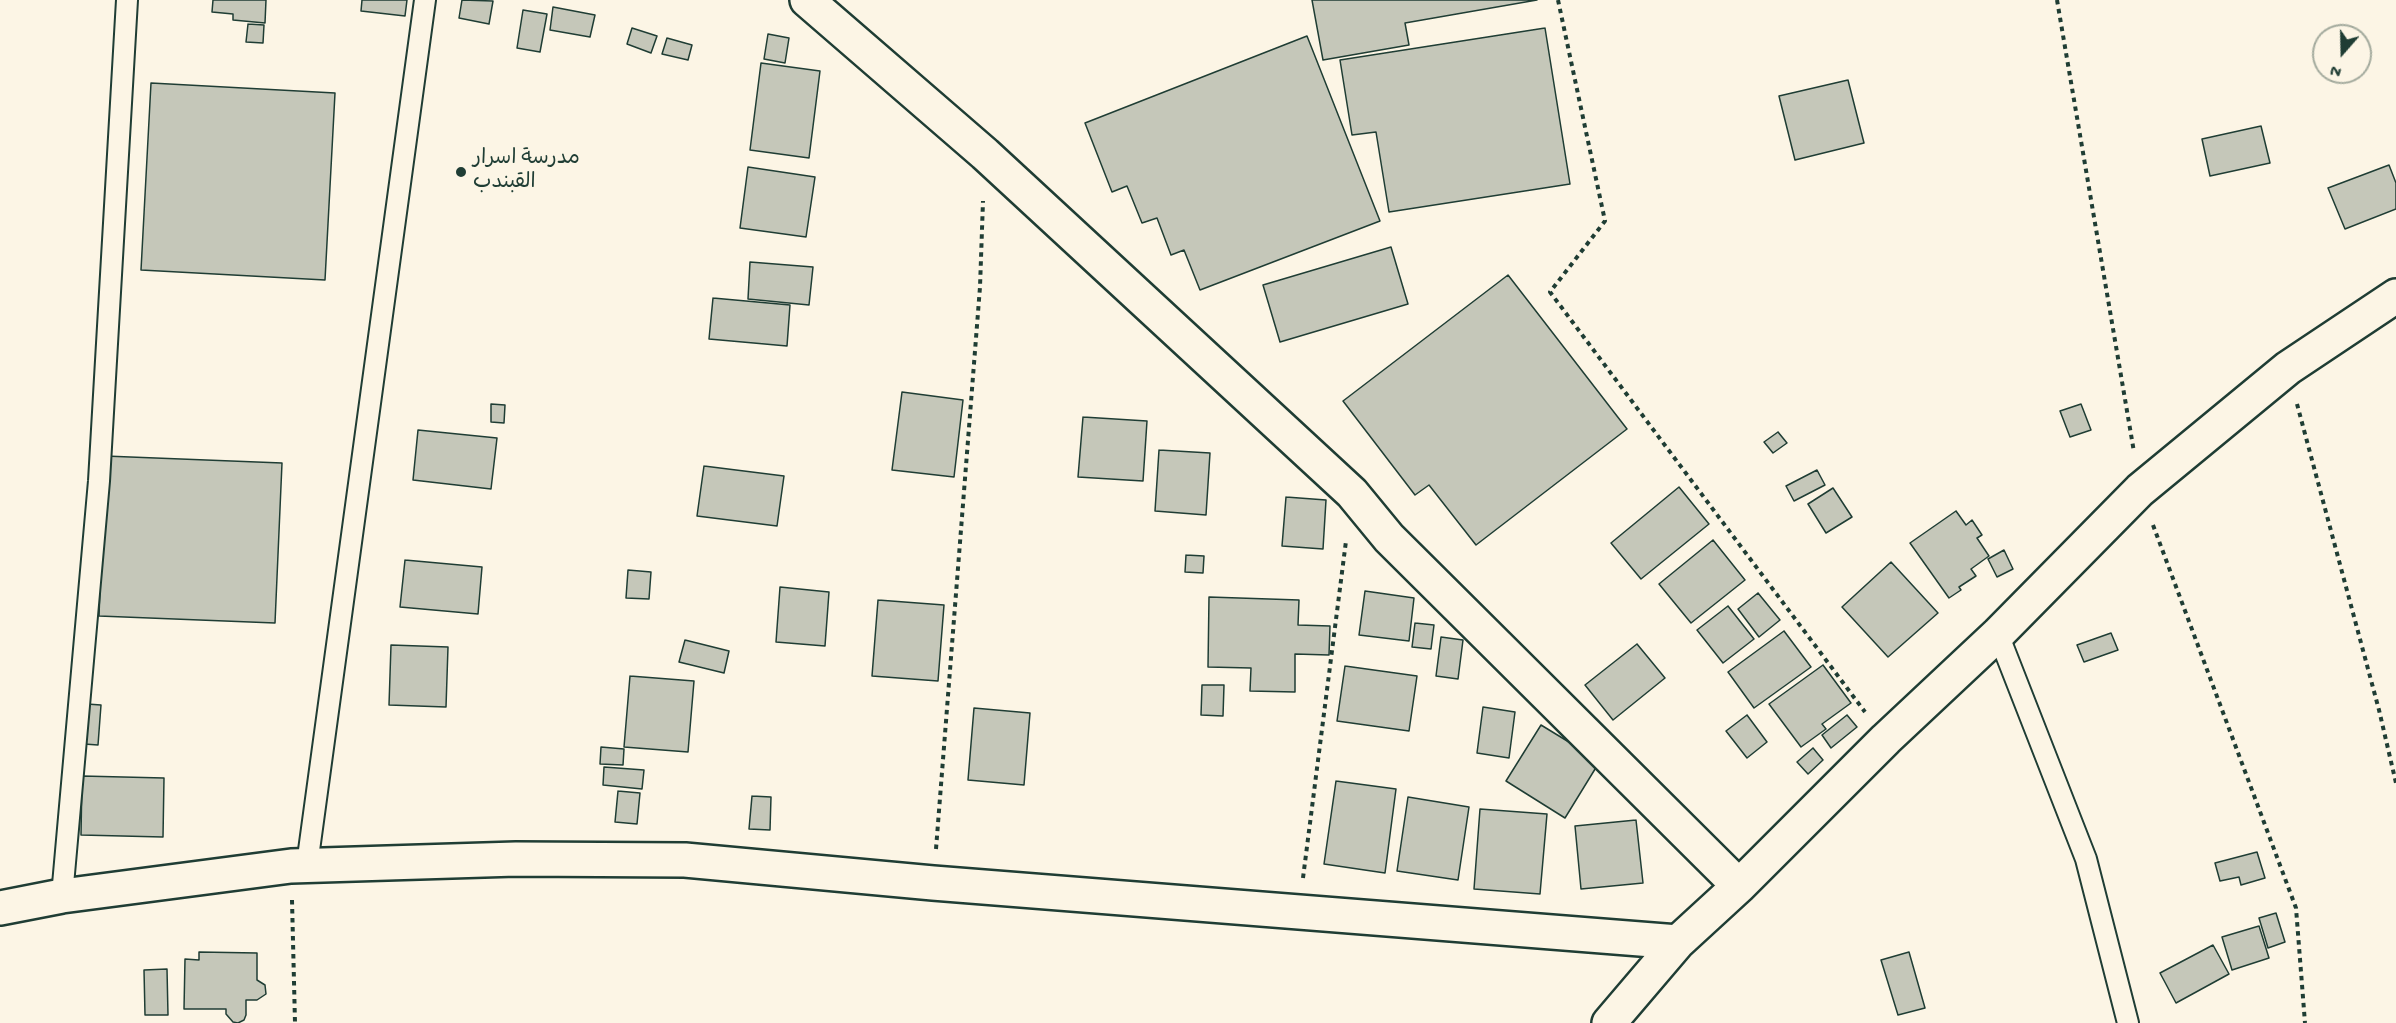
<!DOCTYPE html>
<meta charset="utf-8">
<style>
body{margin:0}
#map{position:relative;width:2396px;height:1023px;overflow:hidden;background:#fcf5e5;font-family:"Gochi Hand",sans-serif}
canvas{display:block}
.north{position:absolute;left:2312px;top:24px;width:60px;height:60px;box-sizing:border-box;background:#fcf5e5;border:2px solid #a4ab9e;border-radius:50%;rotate:200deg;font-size:16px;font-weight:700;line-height:24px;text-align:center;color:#1f3d34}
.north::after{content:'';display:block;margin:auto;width:21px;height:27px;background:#1f3d34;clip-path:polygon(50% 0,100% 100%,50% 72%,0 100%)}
</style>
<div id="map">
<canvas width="2396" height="1023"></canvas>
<div class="north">N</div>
</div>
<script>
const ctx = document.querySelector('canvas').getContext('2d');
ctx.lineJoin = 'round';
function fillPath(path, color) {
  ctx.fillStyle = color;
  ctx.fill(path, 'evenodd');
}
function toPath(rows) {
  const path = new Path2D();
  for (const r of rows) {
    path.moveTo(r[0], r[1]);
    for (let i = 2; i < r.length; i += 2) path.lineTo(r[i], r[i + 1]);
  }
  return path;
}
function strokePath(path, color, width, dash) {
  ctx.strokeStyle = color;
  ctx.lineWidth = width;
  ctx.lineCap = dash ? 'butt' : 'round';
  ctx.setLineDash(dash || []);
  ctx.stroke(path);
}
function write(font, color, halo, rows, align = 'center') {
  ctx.font = font + ' "Gochi Hand","Playpen Sans Arabic",sans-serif';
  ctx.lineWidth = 4.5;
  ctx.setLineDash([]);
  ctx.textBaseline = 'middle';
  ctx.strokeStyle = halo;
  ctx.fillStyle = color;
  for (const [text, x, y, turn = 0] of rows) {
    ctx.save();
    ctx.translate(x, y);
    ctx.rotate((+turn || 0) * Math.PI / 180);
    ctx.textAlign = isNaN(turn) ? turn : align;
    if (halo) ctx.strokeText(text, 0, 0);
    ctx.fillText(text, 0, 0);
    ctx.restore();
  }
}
const building = toPath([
 [213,0,266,0,265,23,233,20,233,14,212,12,213,0],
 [362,0,407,0,405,16,361,11,362,0],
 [462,0,493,1,489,24,459,18,462,0],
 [1312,0,1537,0,1405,23,1409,45,1323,60,1312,0],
 [553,7,595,15,590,37,550,30,553,7],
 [523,10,547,14,540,52,517,48,523,10],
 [248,24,264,25,263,43,246,42,248,24],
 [632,28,657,36,651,53,627,44,632,28],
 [1545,28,1570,184,1389,212,1376,132,1352,135,1340,60,1545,28],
 [768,34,789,38,785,63,764,59,768,34],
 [1307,36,1380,221,1200,290,1184,250,1171,255,1157,218,1142,223,1127,186,1112,192,1085,123,1307,36],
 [667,38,692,45,688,60,662,54,667,38],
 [761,63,820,71,809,158,750,150,761,63],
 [1848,80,1864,143,1795,160,1779,96,1848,80],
 [151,83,335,93,325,280,141,270,151,83],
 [2261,126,2270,163,2210,176,2202,139,2261,126],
 [2389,165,2396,183,2396,209,2345,229,2328,188,2389,165],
 [748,167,815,177,806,237,740,228,748,167],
 [1391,247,1408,304,1280,342,1263,285,1391,247],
 [750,262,813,267,809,305,748,299,750,262],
 [1508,275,1627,429,1476,545,1429,485,1415,495,1343,401,1508,275],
 [713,298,790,305,787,346,709,339,713,298],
 [902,392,963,400,954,477,892,470,902,392],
 [491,404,505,405,504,423,491,422,491,404],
 [2081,404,2091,430,2070,437,2060,411,2081,404],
 [1083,417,1147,421,1143,481,1078,477,1083,417],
 [418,430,497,438,491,489,413,480,418,430],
 [1778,432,1787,443,1773,453,1764,442,1778,432],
 [1159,450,1210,453,1206,515,1155,511,1159,450],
 [105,456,282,463,275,623,99,616,105,456],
 [704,466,784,476,777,526,697,516,704,466],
 [1817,470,1825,485,1794,501,1786,486,1817,470],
 [1679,487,1709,524,1641,579,1611,543,1679,487],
 [1833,488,1852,517,1826,533,1808,504,1833,488],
 [1286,497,1326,500,1323,549,1282,546,1286,497],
 [1956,511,1966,525,1972,520,1982,535,1977,538,1989,556,1971,569,1976,576,1959,587,1961,590,1949,598,1910,543,1956,511],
 [1713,540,1745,580,1691,623,1659,584,1713,540],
 [2004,550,2013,569,1997,577,1988,559,2004,550],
 [1186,555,1204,556,1203,573,1185,572,1186,555],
 [405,560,482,567,478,614,400,607,405,560],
 [1891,562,1938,613,1888,657,1842,607,1891,562],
 [628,570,651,572,649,599,626,598,628,570],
 [780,587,829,592,825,646,776,642,780,587],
 [1365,591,1414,598,1409,641,1359,635,1365,591],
 [1758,593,1780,620,1759,637,1738,609,1758,593],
 [1209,597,1299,600,1298,625,1330,626,1329,655,1295,654,1295,692,1250,691,1251,668,1208,667,1209,597],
 [878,600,944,605,938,681,872,676,878,600],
 [1728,606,1754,639,1723,663,1697,630,1728,606],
 [1415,623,1434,625,1431,649,1412,647,1415,623],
 [1784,631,1811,667,1754,708,1728,672,1784,631],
 [2111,633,2118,650,2084,662,2077,645,2111,633],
 [1441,637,1463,640,1458,679,1436,676,1441,637],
 [685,640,729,651,724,673,679,662,685,640],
 [1637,644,1665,678,1613,720,1585,685,1637,644],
 [391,645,448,647,446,707,389,705,391,645],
 [1823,665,1851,703,1822,724,1826,729,1801,747,1769,704,1823,665],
 [1345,666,1417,676,1409,731,1337,721,1345,666],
 [630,676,694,681,688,752,624,747,630,676],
 [1202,685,1224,685,1223,716,1201,715,1202,685],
 [87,704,101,705,98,745,84,744,87,704],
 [1483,707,1515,712,1509,758,1477,753,1483,707],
 [974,708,1030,713,1024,785,968,780,974,708],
 [1747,715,1767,742,1747,758,1726,731,1747,715],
 [1847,715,1857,727,1831,748,1822,735,1847,715],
 [1541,725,1600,761,1565,818,1506,781,1541,725],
 [601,747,624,749,623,765,600,764,601,747],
 [1813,748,1823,760,1808,774,1797,762,1813,748],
 [604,767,644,770,642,789,603,785,604,767],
 [82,776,164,778,163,837,81,835,82,776],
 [1336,781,1396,789,1385,873,1324,864,1336,781],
 [618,791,640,793,637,824,615,822,618,791],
 [752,796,771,797,770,830,749,829,752,796],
 [1408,797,1469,807,1458,880,1397,871,1408,797],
 [1480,809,1547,814,1540,894,1474,889,1480,809],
 [1636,820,1643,883,1581,889,1575,826,1636,820],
 [2257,852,2265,878,2241,885,2239,877,2220,881,2215,863,2257,852],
 [2276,913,2285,942,2268,948,2259,918,2276,913],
 [2259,926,2269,958,2232,970,2222,937,2259,926],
 [2213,945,2229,974,2176,1003,2160,973,2213,945],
 [199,952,257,953,257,980,265,985,266,994,257,1000,246,1000,246,1015,244,1020,238,1023,233,1022,226,1014,226,1009,184,1009,185,959,199,960,199,952],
 [1909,952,1925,1008,1898,1015,1881,960,1909,952],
 [167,969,168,1015,145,1015,144,970,167,969]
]);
const path = toPath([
 [1558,0,1605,221,1550,292,1865,712],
 [2057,0,2134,452],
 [2297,404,2379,710,2396,783],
 [2153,525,2296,908,2305,1023],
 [936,849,980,287,983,201],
 [1303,878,1346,541],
 [292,900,295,1023]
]);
const service = toPath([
 [1998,634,2086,859,2128,1023],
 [307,865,425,0],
 [62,896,99,481,127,0]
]);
const minor = toPath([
 [807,0,985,154,1352,493,1389,538,1739,886],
 [0,908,62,896,291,866,516,859,685,860,933,883,1678,942],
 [1609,1023,1678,942,1739,886,1886,739,1998,634,2140,490,2288,368,2396,296]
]);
const markers = [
 [461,172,6,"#1f3d34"]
];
const poiNames = [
 ["مدرسة اسرار",473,160],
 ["القبندب",473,184]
];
fillPath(building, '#c5c7b9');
strokePath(building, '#1f3d34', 1.5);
strokePath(service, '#1f3d34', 24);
strokePath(minor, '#1f3d34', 38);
strokePath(path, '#1f3d34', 4, [4.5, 4.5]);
strokePath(service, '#fcf5e5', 20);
strokePath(minor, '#fcf5e5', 33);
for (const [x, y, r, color] of markers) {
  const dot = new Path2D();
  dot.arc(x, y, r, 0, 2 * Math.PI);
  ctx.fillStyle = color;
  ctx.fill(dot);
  strokePath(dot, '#fcf5e5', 2);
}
write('21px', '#1f3d34', '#fcf5e5', poiNames, 'left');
</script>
